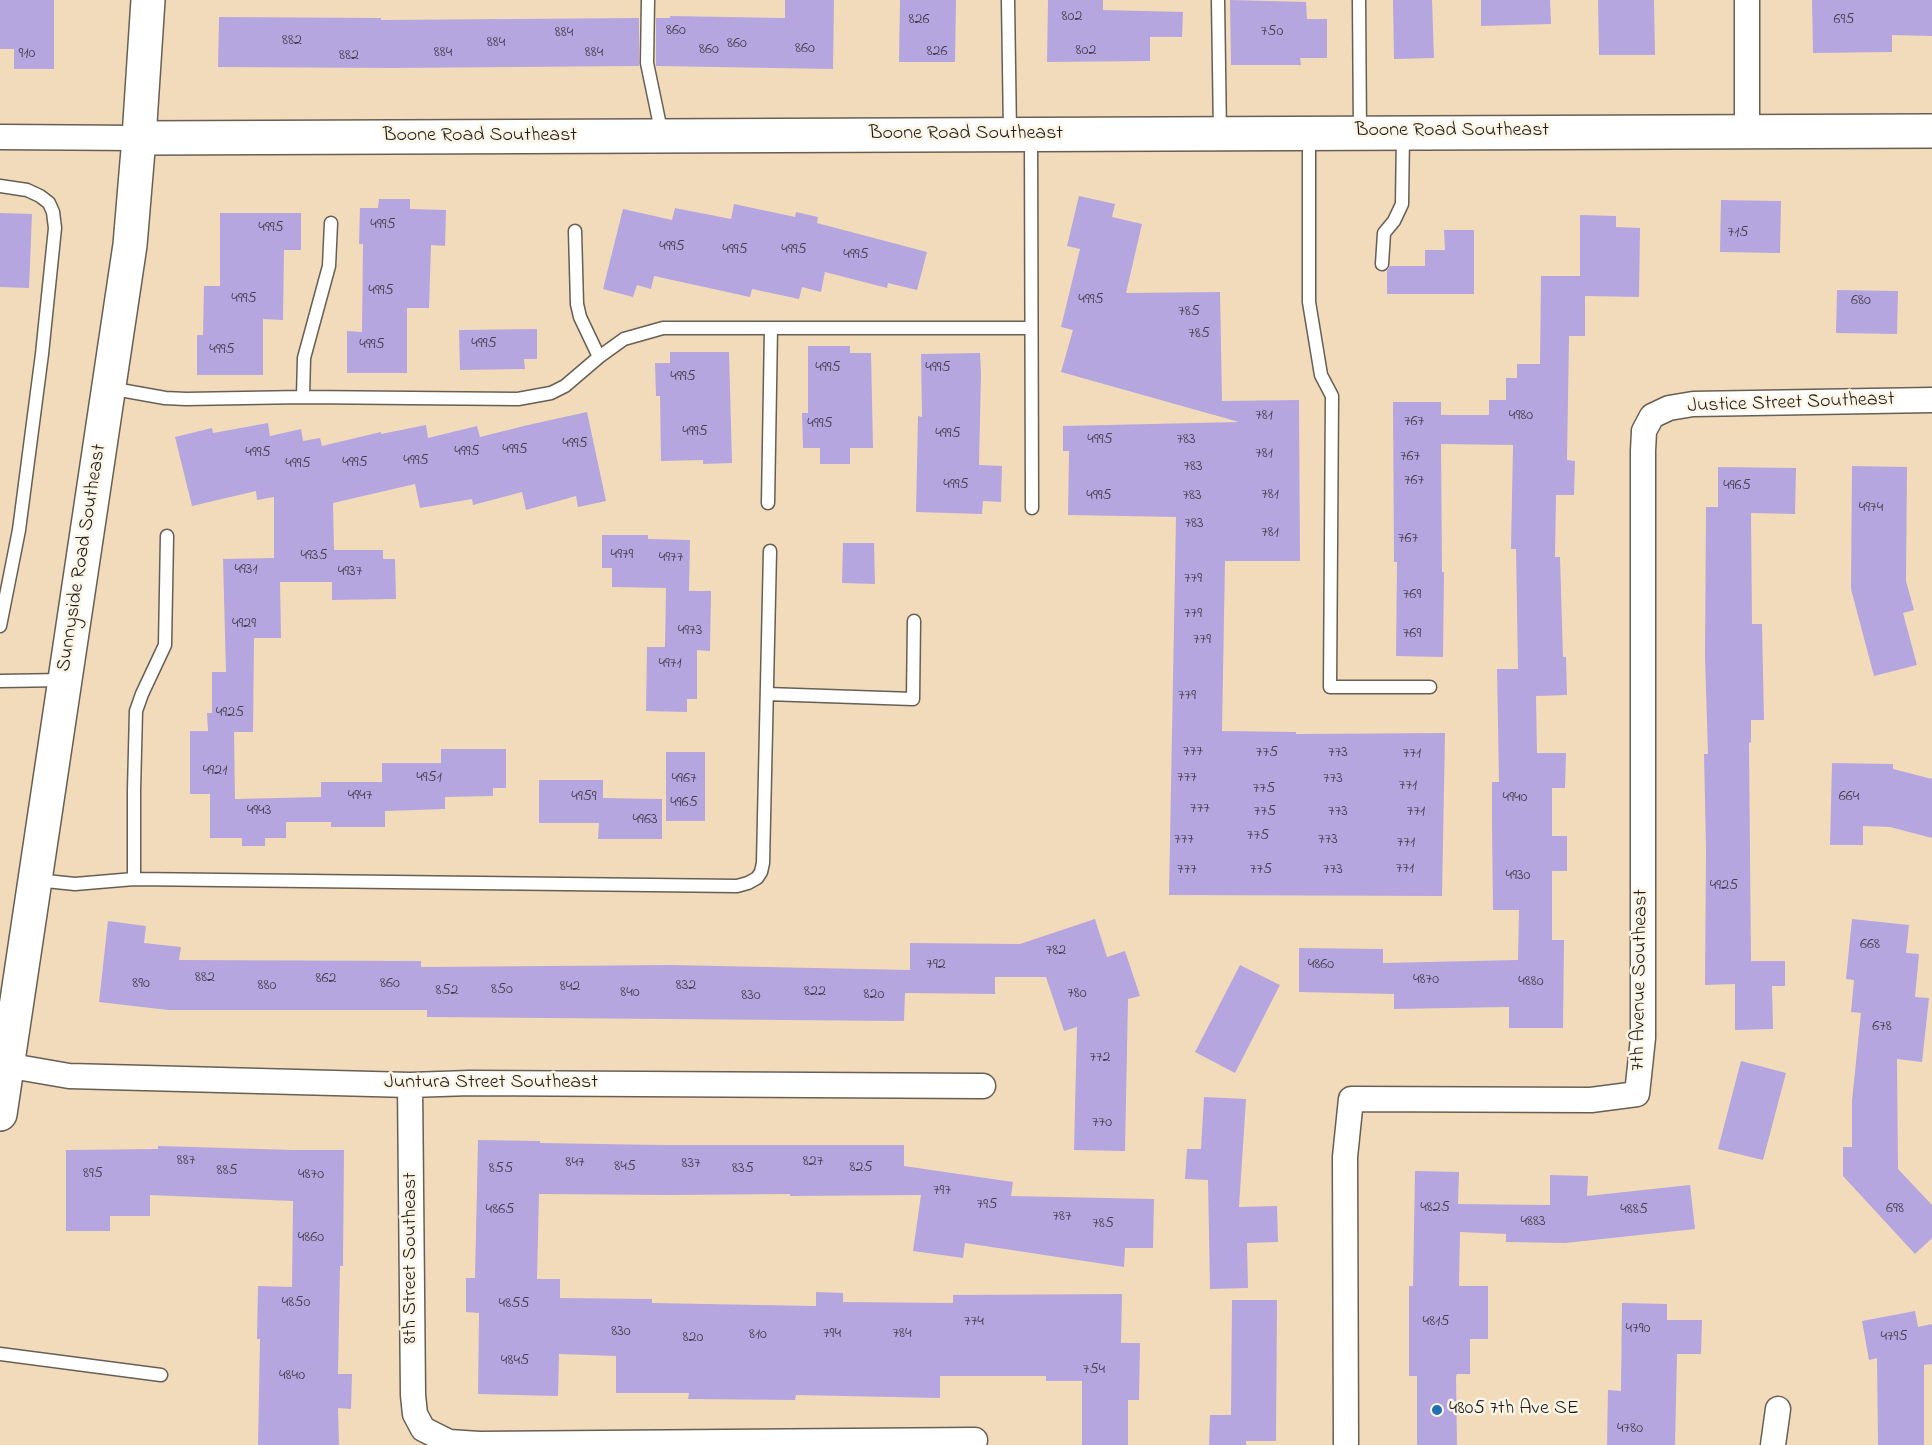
<!DOCTYPE html>
<style>
body{margin:0}
canvas{display:block;background:#f1dbbb}
</style>
<canvas width="1932" height="1445"></canvas>
<script>
const ctx = document.querySelector('canvas').getContext('2d');
ctx.lineJoin = 'round';
function fillPath(path, color) {
  ctx.fillStyle = color;
  ctx.fill(path, 'evenodd');
}
function toPath(rows) {
  const path = new Path2D();
  for (const r of rows) {
    path.moveTo(r[0], r[1]);
    for (let i = 2; i < r.length; i += 2) path.lineTo(r[i], r[i + 1]);
  }
  return path;
}
function strokePath(path, color, width, dash) {
  ctx.strokeStyle = color;
  ctx.lineWidth = width;
  ctx.lineCap = dash ? 'butt' : 'round';
  ctx.setLineDash(dash || []);
  ctx.stroke(path);
}
function write(font, color, halo, rows, align = 'center') {
  ctx.font = font + ' "Indie Flower",sans-serif';
  ctx.lineWidth = 5;
  ctx.setLineDash([]);
  ctx.textBaseline = 'middle';
  ctx.strokeStyle = halo;
  ctx.fillStyle = color;
  for (const [text, x, y, turn = 0] of rows) {
    ctx.save();
    ctx.translate(x, y);
    ctx.rotate((+turn || 0) * Math.PI / 180);
    ctx.textAlign = isNaN(turn) ? turn : align;
    if (halo) ctx.strokeText(text, 0, 0);
    ctx.fillText(text, 0, 0);
    ctx.restore();
  }
}
const building = toPath([
 [0,0,54,0,54,69,14,69,14,49,0,49],
 [785,0,834,0,833,69,656,66,656,18,670,18,670,16,785,18],
 [900,0,956,0,955,62,899,62],
 [1048,0,1103,0,1103,10,1183,12,1182,37,1150,37,1150,61,1047,62],
 [1230,0,1306,2,1307,19,1327,19,1327,58,1300,58,1301,65,1231,65],
 [1393,0,1432,0,1434,58,1394,59],
 [1481,0,1550,0,1551,24,1481,26],
 [1598,0,1654,0,1655,55,1599,55],
 [1812,0,1932,0,1932,36,1892,35,1892,52,1813,53],
 [219,17,381,18,381,20,639,18,639,66,392,68,218,67],
 [1079,196,1115,204,1112,217,1142,224,1126,293,1220,292,1222,401,1299,400,1300,561,1225,561,1222,731,1296,732,1296,734,1445,733,1442,896,1169,895,1176,517,1068,515,1069,451,1063,451,1063,426,1239,422,1061,372,1073,330,1061,327,1080,249,1067,246],
 [379,199,410,199,410,209,446,210,445,246,431,245,429,308,407,308,407,373,347,373,347,331,362,332,363,244,359,244,360,208,378,208],
 [1721,200,1781,201,1780,253,1720,252],
 [734,204,795,217,796,212,818,217,817,223,927,252,917,290,888,283,887,288,825,272,821,292,802,287,799,299,752,289,750,297,654,276,651,289,637,285,633,297,603,289,623,209,672,220,675,208,731,219],
 [0,213,32,214,29,288,0,287],
 [220,213,301,213,301,250,284,250,283,320,263,319,263,375,197,375,197,335,203,335,204,286,220,286],
 [1580,215,1616,216,1616,227,1640,228,1639,297,1585,296,1585,336,1569,336,1567,460,1575,461,1574,495,1556,495,1555,557,1560,557,1563,657,1566,657,1567,695,1536,696,1537,753,1566,753,1565,788,1552,788,1552,836,1567,836,1567,871,1552,871,1552,940,1564,940,1563,1028,1509,1028,1509,1007,1394,1009,1394,994,1299,992,1299,948,1383,949,1383,963,1518,960,1519,910,1493,910,1492,826,1492,782,1499,782,1497,669,1518,669,1516,549,1511,549,1513,445,1441,444,1442,572,1444,572,1443,657,1396,656,1397,562,1394,562,1393,402,1441,402,1441,415,1489,415,1489,400,1506,400,1506,378,1517,378,1517,364,1540,364,1541,276,1580,276],
 [1444,230,1474,230,1474,294,1387,294,1387,271,1390,266,1425,266,1425,250,1445,250],
 [1837,290,1898,291,1897,334,1836,333],
 [537,329,537,359,524,359,525,369,460,370,459,330],
 [808,346,850,346,850,353,871,353,873,448,850,448,850,464,820,464,820,448,803,448,802,413,808,413],
 [670,352,729,352,732,463,703,464,703,460,661,461,660,396,656,396,655,363,670,363],
 [980,353,981,374,979,465,1002,466,1001,502,983,501,982,514,916,512,918,416,922,417,921,354],
 [587,412,606,501,578,507,576,496,526,510,522,492,473,505,472,499,420,508,415,484,333,503,334,550,383,550,383,559,395,559,396,599,332,600,332,582,280,582,281,638,254,638,253,732,234,732,235,799,321,797,321,782,382,782,382,763,441,763,441,749,506,749,506,788,493,788,493,796,445,797,445,809,385,811,385,827,331,827,331,822,286,822,286,838,265,838,265,846,242,846,242,838,210,838,210,794,190,794,190,731,208,731,207,713,212,713,212,672,226,672,223,559,274,558,274,497,257,500,256,491,192,506,175,437,212,428,213,433,268,423,270,436,301,429,303,441,320,438,322,446,381,432,381,434,426,425,428,438,477,426,480,437,528,425],
 [1852,466,1907,467,1906,581,1914,610,1903,613,1917,665,1874,676,1851,589],
 [1718,467,1796,468,1795,514,1751,513,1752,624,1762,624,1764,720,1751,720,1751,742,1749,743,1751,961,1785,961,1785,986,1772,986,1773,1029,1735,1030,1735,984,1705,985,1706,849,1704,754,1708,754,1705,656,1706,507,1718,507],
 [602,535,648,535,648,539,690,540,689,591,711,591,710,651,697,650,697,699,687,699,687,712,646,711,647,647,665,647,666,588,612,587,612,568,602,568],
 [843,543,874,543,875,584,842,583],
 [666,752,705,752,705,821,666,821],
 [1832,763,1893,764,1893,769,1932,779,1932,838,1890,827,1863,826,1863,845,1830,845],
 [539,780,603,780,603,798,662,799,662,839,598,839,599,823,539,823],
 [1095,919,1107,957,1125,951,1140,996,1128,999,1125,1151,1074,1150,1077,1027,1064,1031,1046,977,995,977,995,994,905,993,904,1021,427,1017,427,1010,168,1010,99,1002,108,921,146,926,144,943,181,947,179,960,421,961,421,967,671,965,910,970,910,943,1020,944],
 [1852,919,1909,925,1906,953,1919,954,1915,997,1929,998,1922,1062,1897,1059,1898,1169,1932,1205,1932,1238,1915,1254,1843,1176,1843,1147,1852,1147,1852,1101,1861,1013,1851,1012,1854,980,1846,979],
 [1240,965,1280,985,1235,1073,1195,1052],
 [1741,1061,1786,1073,1763,1160,1718,1149],
 [1204,1097,1246,1099,1239,1207,1277,1206,1278,1242,1247,1243,1248,1288,1210,1289,1208,1180,1185,1179,1187,1149,1201,1149],
 [478,1140,540,1141,540,1143,662,1145,904,1145,904,1166,1013,1182,1011,1196,1154,1199,1153,1248,1125,1248,1124,1267,965,1243,963,1258,913,1251,921,1195,790,1196,790,1194,670,1195,539,1194,537,1279,560,1279,560,1298,652,1299,652,1303,816,1306,816,1292,843,1293,843,1302,953,1303,953,1295,1122,1294,1121,1343,1140,1343,1139,1400,1128,1400,1128,1445,1082,1445,1082,1381,1046,1381,1046,1376,940,1376,940,1398,796,1395,795,1400,688,1399,689,1393,616,1393,616,1356,559,1354,558,1396,478,1394,479,1313,466,1312,466,1278,475,1278],
 [158,1146,294,1150,344,1150,343,1266,340,1266,338,1374,352,1374,351,1409,338,1408,339,1445,258,1445,260,1339,257,1339,258,1286,292,1287,293,1201,150,1195,150,1216,110,1216,110,1231,66,1231,66,1150,158,1149],
 [1415,1171,1459,1172,1458,1204,1550,1205,1550,1175,1588,1176,1587,1196,1690,1185,1695,1229,1565,1243,1506,1242,1506,1234,1460,1232,1459,1286,1488,1286,1488,1339,1470,1339,1470,1374,1457,1374,1456,1376,1457,1445,1417,1445,1417,1376,1409,1376,1409,1286,1413,1286],
 [1232,1300,1277,1300,1276,1441,1246,1441,1246,1445,1209,1445,1210,1415,1231,1415],
 [1622,1303,1667,1304,1667,1320,1702,1320,1701,1354,1677,1354,1675,1445,1607,1445,1608,1390,1621,1391],
 [1915,1311,1918,1327,1932,1324,1932,1364,1924,1365,1924,1445,1878,1445,1877,1358,1869,1360,1862,1321]
]);
const lane = toPath([
 [648,0,647,63,662,135],
 [1008,0,1010,133],
 [1218,0,1220,134],
 [1359,0,1360,132],
 [1309,134,1309,302,1321,375,1332,396,1330,687,1430,687],
 [1031,137,1032,508],
 [0,186,27,190,40,196,49,203,53,212,55,228,42,354,19,530,0,626],
 [575,231,577,304,580,317,599,357],
 [1382,264,1384,233,1394,221,1402,204,1403,134],
 [109,388,165,398,186,399,303,397,518,399,551,393,565,386,599,357,624,339,663,328,1031,328],
 [303,397,304,358,329,266,331,223],
 [768,503,771,328],
 [0,681,64,680],
 [767,694,913,699,914,621],
 [134,879,134,790,136,711,142,694,165,645,167,536],
 [36,880,75,884,134,879,737,886,748,883,757,878,761,872,763,863,770,551],
 [0,1354,161,1375]
]);
const street = toPath([
 [1747,0,1747,131],
 [0,137,139,138],
 [0,1064,69,1076,410,1085,470,1083,983,1086],
 [410,1085,413,1395,415,1414,423,1429,449,1442,479,1444,975,1440],
 [1346,1445,1345,1157,1351,1099,1591,1100,1637,1094,1643,1038,1643,451,1644,431,1652,416,1669,408,1693,404,1932,400],
 [1773,1445,1778,1409]
]);
const secondary = toPath([
 [139,138,1932,131],
 [0,1114,130,245,139,138,148,0]
]);
const markers = [
 [1437,1410,6,"#1f6fb2"]
];
const numberNames = [
 ["802",1072,17],
 ["826",919,20],
 ["695",1844,20],
 ["860",676,31],
 ["750",1272,32],
 ["884",564,33],
 ["882",292,41],
 ["884",496,43],
 ["860",737,44],
 ["860",805,49],
 ["860",709,50],
 ["802",1086,51],
 ["826",937,52],
 ["884",443,53],
 ["884",594,53],
 ["910",27,54],
 ["882",349,56],
 ["4995",383,225],
 ["4995",271,228],
 ["715",1738,233],
 ["4995",672,247],
 ["4995",735,250],
 ["4995",794,250],
 ["4995",856,255],
 ["4995",381,291],
 ["4995",244,299],
 ["4995",1091,300],
 ["680",1861,301],
 ["785",1189,312],
 ["785",1199,334],
 ["4995",484,344],
 ["4995",372,345],
 ["4995",222,350],
 ["4995",828,368],
 ["4995",938,368],
 ["4995",683,377],
 ["781",1264,416],
 ["4980",1521,416],
 ["767",1414,422],
 ["4995",820,424],
 ["4995",695,432],
 ["4995",948,434],
 ["4995",1100,440],
 ["783",1186,440],
 ["4995",575,444],
 ["4995",515,450],
 ["4995",467,452],
 ["4995",258,453],
 ["781",1264,454],
 ["767",1410,457],
 ["4995",416,461],
 ["4995",355,463],
 ["4995",298,464],
 ["783",1193,467],
 ["767",1414,481],
 ["4995",956,485],
 ["4965",1737,486],
 ["781",1270,495],
 ["4995",1099,496],
 ["783",1192,496],
 ["4974",1871,508],
 ["783",1194,524],
 ["781",1270,533],
 ["767",1408,539],
 ["4979",622,555],
 ["4935",314,556],
 ["4977",671,558],
 ["4931",246,570],
 ["4937",350,572],
 ["779",1193,579],
 ["769",1412,595],
 ["779",1193,614],
 ["4929",244,624],
 ["4973",690,631],
 ["769",1412,634],
 ["779",1202,640],
 ["4971",670,664],
 ["779",1187,696],
 ["4925",230,713],
 ["777",1193,752],
 ["775",1267,753],
 ["773",1338,753],
 ["771",1412,754],
 ["4921",215,771],
 ["4951",429,778],
 ["777",1187,778],
 ["4967",684,779],
 ["773",1333,779],
 ["771",1408,786],
 ["775",1264,789],
 ["4947",360,796],
 ["4959",584,797],
 ["664",1849,797],
 ["4940",1515,798],
 ["4965",684,803],
 ["777",1200,809],
 ["4943",259,811],
 ["775",1265,812],
 ["773",1338,812],
 ["771",1416,812],
 ["4963",645,820],
 ["775",1258,836],
 ["777",1184,840],
 ["773",1328,840],
 ["771",1406,843],
 ["771",1405,869],
 ["777",1187,870],
 ["775",1261,870],
 ["773",1333,870],
 ["4930",1518,876],
 ["4925",1724,886],
 ["668",1870,945],
 ["782",1056,951],
 ["792",936,965],
 ["4860",1321,965],
 ["882",205,978],
 ["862",326,979],
 ["4870",1426,980],
 ["4880",1531,982],
 ["890",141,984],
 ["860",390,984],
 ["880",267,986],
 ["832",686,986],
 ["842",570,987],
 ["850",502,990],
 ["852",447,991],
 ["822",815,992],
 ["840",630,993],
 ["780",1077,994],
 ["820",874,995],
 ["830",751,996],
 ["678",1882,1027],
 ["772",1100,1058],
 ["770",1102,1123],
 ["887",186,1161],
 ["827",813,1162],
 ["847",575,1163],
 ["837",691,1164],
 ["845",625,1167],
 ["825",861,1168],
 ["855",501,1169],
 ["835",743,1169],
 ["885",227,1171],
 ["895",93,1174],
 ["4870",311,1175],
 ["797",942,1191],
 ["795",987,1205],
 ["4825",1435,1208],
 ["698",1895,1209],
 ["4865",500,1210],
 ["4885",1634,1210],
 ["787",1062,1217],
 ["4883",1533,1222],
 ["785",1103,1224],
 ["4860",311,1238],
 ["4850",296,1303],
 ["4855",514,1304],
 ["774",974,1322],
 ["4815",1436,1322],
 ["4790",1638,1329],
 ["830",621,1332],
 ["794",832,1334],
 ["784",902,1334],
 ["810",758,1335],
 ["4795",1894,1337],
 ["820",693,1338],
 ["4845",515,1361],
 ["754",1094,1370],
 ["4840",292,1376],
 ["4780",1630,1429]
];
const streetNames = [
 ["Boone Road Southeast",1452,132],
 ["Boone Road Southeast",966,135],
 ["Boone Road Southeast",480,137],
 ["Justice Street Southeast",1791,404,-2],
 ["Sunnyside Road Southeast",83,558,-81],
 ["7th Avenue Southeast",1641,980,-89],
 ["Juntura Street Southeast",491,1084],
 ["8th Street Southeast",412,1258,-90]
];
const poiNames = [
 ["4805 7th Ave SE",1449,1410]
];
fillPath(building, '#b6a6df');
strokePath(lane, '#675f54', 15);
strokePath(street, '#675f54', 27);
strokePath(secondary, '#675f54', 36);
strokePath(lane, '#fff', 12);
strokePath(street, '#fff', 24);
strokePath(secondary, '#fff', 33);
for (const [x, y, r, color] of markers) {
  const dot = new Path2D();
  dot.arc(x, y, r, 0, 2 * Math.PI);
  ctx.fillStyle = color;
  ctx.fill(dot);
  strokePath(dot, '#fcf5e5', 2);
}
write('16px', '#423e4d', null, numberNames);
write('20px', '#1c1c1c', '#fcf5e5', streetNames);
write('20px', '#1c1c1c', '#fcf5e5', poiNames, 'left');
</script>
